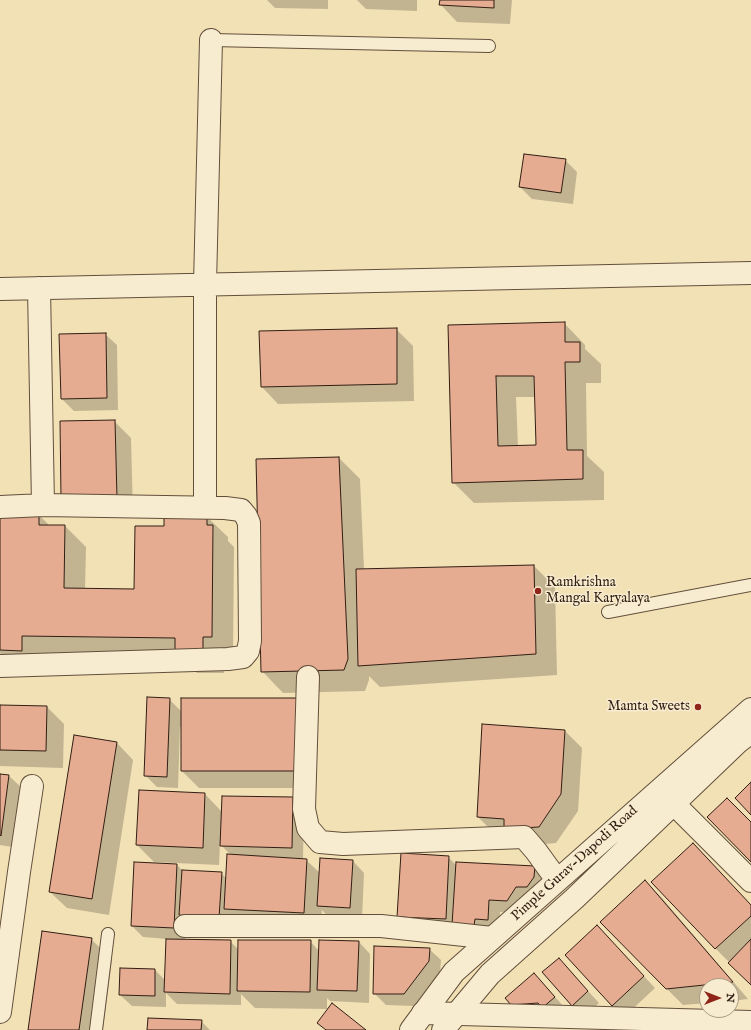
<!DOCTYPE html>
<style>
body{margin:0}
#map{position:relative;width:751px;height:1030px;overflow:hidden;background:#f3e1b6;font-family:"IM FELL English",serif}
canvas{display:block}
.north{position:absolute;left:699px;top:978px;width:40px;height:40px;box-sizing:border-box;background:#f7ecd0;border:1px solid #a89a84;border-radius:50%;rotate:90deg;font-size:11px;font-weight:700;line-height:16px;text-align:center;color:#311e12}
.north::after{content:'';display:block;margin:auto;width:14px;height:18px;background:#8f2418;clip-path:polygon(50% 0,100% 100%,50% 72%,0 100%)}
</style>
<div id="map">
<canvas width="751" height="1030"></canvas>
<div class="north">N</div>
</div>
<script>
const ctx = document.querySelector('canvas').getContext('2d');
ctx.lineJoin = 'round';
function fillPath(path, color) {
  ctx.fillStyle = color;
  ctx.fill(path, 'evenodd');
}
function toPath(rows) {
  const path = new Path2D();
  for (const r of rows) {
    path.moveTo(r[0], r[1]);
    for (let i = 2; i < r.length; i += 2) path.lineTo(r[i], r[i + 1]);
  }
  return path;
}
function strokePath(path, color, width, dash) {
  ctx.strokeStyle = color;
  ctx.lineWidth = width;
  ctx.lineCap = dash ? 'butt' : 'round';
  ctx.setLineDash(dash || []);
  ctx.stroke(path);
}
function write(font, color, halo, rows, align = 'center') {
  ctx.font = font + ' "IM FELL English",serif';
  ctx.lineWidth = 3;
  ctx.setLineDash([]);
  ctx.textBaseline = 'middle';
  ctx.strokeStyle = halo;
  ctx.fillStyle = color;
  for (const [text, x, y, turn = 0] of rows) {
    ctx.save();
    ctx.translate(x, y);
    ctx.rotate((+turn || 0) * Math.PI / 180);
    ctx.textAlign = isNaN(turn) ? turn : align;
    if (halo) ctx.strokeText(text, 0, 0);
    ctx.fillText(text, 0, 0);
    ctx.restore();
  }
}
const shadow = toPath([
 [267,0,328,0,328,9,275,8],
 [357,0,417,0,417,11,366,9],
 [441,0,512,0,510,24,457,22,441,5],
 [565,160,577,172,573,204,532,199,520,187],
 [564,323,585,345,585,349,601,364,601,383,586,383,587,456,604,472,604,500,474,503,453,482,449,326],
 [516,397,536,397,537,446,518,447],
 [396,329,413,346,414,401,278,404,262,387],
 [105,334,117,345,118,410,74,411,62,399],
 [114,421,131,438,133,514,79,515],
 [339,458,360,479,364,569,534,566,555,587,557,675,380,687,369,676,369,680,365,691,283,693,262,671],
 [0,513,38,514,50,526,65,526,86,547,85,590,135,590,165,527,206,516,228,537,228,541,234,547,233,658,224,658,224,673,197,673,182,658,18,671,0,653],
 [169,699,182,712,316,716,316,788,199,788,182,771,182,727,180,727,178,788,157,787,145,775],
 [0,706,47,707,64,724,63,768,0,766],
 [565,731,582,748,578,811,556,843,522,846,495,834,478,817],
 [117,743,133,760,109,915,67,908,50,892],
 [0,775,9,776,21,787,12,847,0,845],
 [205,794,222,812,293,798,304,810,303,859,306,860,320,873,353,861,364,873,362,919,329,918,322,910,321,929,242,925,232,914,231,929,186,920,185,941,230,941,239,950,310,941,319,951,359,942,370,954,369,1003,330,1001,327,998,327,1009,255,1008,241,994,241,1005,177,1004,166,993,166,1007,132,1006,120,995,155,970,166,981,167,939,143,937,132,926,177,865,183,871,221,873,227,879,231,855,220,844,219,865,154,862,137,845],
 [448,857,456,865,535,867,547,878,519,913,500,912,499,931,410,928,398,916],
 [645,881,662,898,748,999,731,1001,731,986,707,986,707,1003,683,1005,666,988],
 [653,882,751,906,751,984,716,949],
 [608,938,655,988,624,1017,613,1006],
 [91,939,112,960,103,1030,29,1030],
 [429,949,441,960,440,973,415,1006,386,1005,374,993],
 [559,959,599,1003,584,1017,572,1005],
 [534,974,545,986,566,1009,512,1005],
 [201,1021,210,1030,148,1030]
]);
const building = toPath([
 [440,0,494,0,494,8,439,5,440,0],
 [524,154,566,159,561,193,519,187,524,154],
 [565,322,565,342,580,342,580,362,565,362,567,450,583,450,583,479,452,483,448,325,565,322],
 [496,376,534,376,536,445,498,446,496,376],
 [397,328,397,384,261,387,259,331,397,328],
 [106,333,107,398,61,399,59,334,106,333],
 [115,420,117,498,61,499,60,421,115,420],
 [339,457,348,659,344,670,261,672,256,459,339,457],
 [0,512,39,513,39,525,65,525,64,588,134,589,135,526,164,526,164,514,207,515,207,525,213,525,212,637,203,637,203,652,175,652,175,638,22,636,22,651,0,650,0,512],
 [534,565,536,654,358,666,356,569,534,565],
 [147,697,170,698,167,777,144,776,147,697],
 [181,698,300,698,300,771,181,771,181,698],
 [0,705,47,706,46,751,0,750,0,705],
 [482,724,565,730,561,794,539,827,504,829,504,819,477,817,482,724],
 [74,735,117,742,92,899,49,892,74,735],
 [0,774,9,775,1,836,0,835,0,774],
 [751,782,751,815,735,798,751,782],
 [139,790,205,793,203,848,136,845,139,790],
 [222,796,293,797,292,848,220,846,222,796],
 [727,798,751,822,751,862,707,817,727,798],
 [693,843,751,905,751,916,715,949,651,882,693,843],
 [401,853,449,856,446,919,397,917,401,853],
 [227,854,307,859,304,913,224,909,227,854],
 [320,858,353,860,350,908,317,906,320,858],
 [134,862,177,864,174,928,131,926,134,862],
 [456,862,535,866,534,877,527,887,516,887,507,901,489,900,488,920,475,919,474,926,452,925,456,862],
 [182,870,222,872,219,918,179,915,182,870],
 [645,880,733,982,666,989,600,922,645,880],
 [597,925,644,976,612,1006,565,955,597,925],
 [42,931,92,938,79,1030,28,1030,42,931],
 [166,939,231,940,230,994,164,992,166,939],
 [751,939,751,985,728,963,751,939],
 [238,940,311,940,310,992,237,991,238,940],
 [319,940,359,941,357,991,317,990,319,940],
 [374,946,430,948,429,961,404,994,373,994,374,946],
 [559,958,588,991,572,1006,542,972,559,958],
 [120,968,155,969,155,996,119,995,120,968],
 [534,973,555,997,542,1008,538,1003,511,1005,505,998,534,973],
 [332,1003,366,1030,326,1030,317,1023,332,1003],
 [148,1018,202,1020,201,1030,147,1030,148,1018]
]);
const service = toPath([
 [211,40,489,46],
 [608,612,751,585],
 [96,1030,108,934]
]);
const minor = toPath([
 [39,288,43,505],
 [0,289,751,273],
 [205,499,205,284,211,40],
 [0,507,43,505,225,508,241,510,246,516,249,523,250,641,248,651,243,657,228,659,0,666],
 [308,677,304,809,308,828,320,842,343,844,524,837,536,851,557,880],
 [674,804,751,881],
 [185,926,381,926,492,938],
 [0,1012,19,872,32,786],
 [423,1013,751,1022]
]);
const tertiary = toPath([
 [411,1030,454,972,751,709],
 [443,1030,490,974,574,899,738,742,751,732]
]);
const markers = [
 [538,591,4,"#8f2418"],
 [698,707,4,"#8f2418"]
];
const poiNames = [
 ["Ramkrishna",546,583],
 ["Mangal Karyalaya",546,599],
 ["Mamta Sweets",690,707,"right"]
];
const streetNames = [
 ["Pimple Gurav-Dapodi Road",575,864,-42]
];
fillPath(shadow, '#0003');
fillPath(building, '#e5ac92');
strokePath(building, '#311e12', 1);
strokePath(service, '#624f3b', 14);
strokePath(minor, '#624f3b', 24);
strokePath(tertiary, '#624f3b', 24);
strokePath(service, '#f7ecd0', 12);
strokePath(minor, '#f7ecd0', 22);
strokePath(tertiary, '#f7ecd0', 22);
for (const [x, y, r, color] of markers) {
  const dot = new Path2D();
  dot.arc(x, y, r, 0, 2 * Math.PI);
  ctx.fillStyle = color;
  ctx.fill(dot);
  strokePath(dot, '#f7ecd0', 1.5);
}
write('14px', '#311e12', '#f7ecd0', poiNames, 'left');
write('14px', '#311e12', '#f7ecd0', streetNames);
</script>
